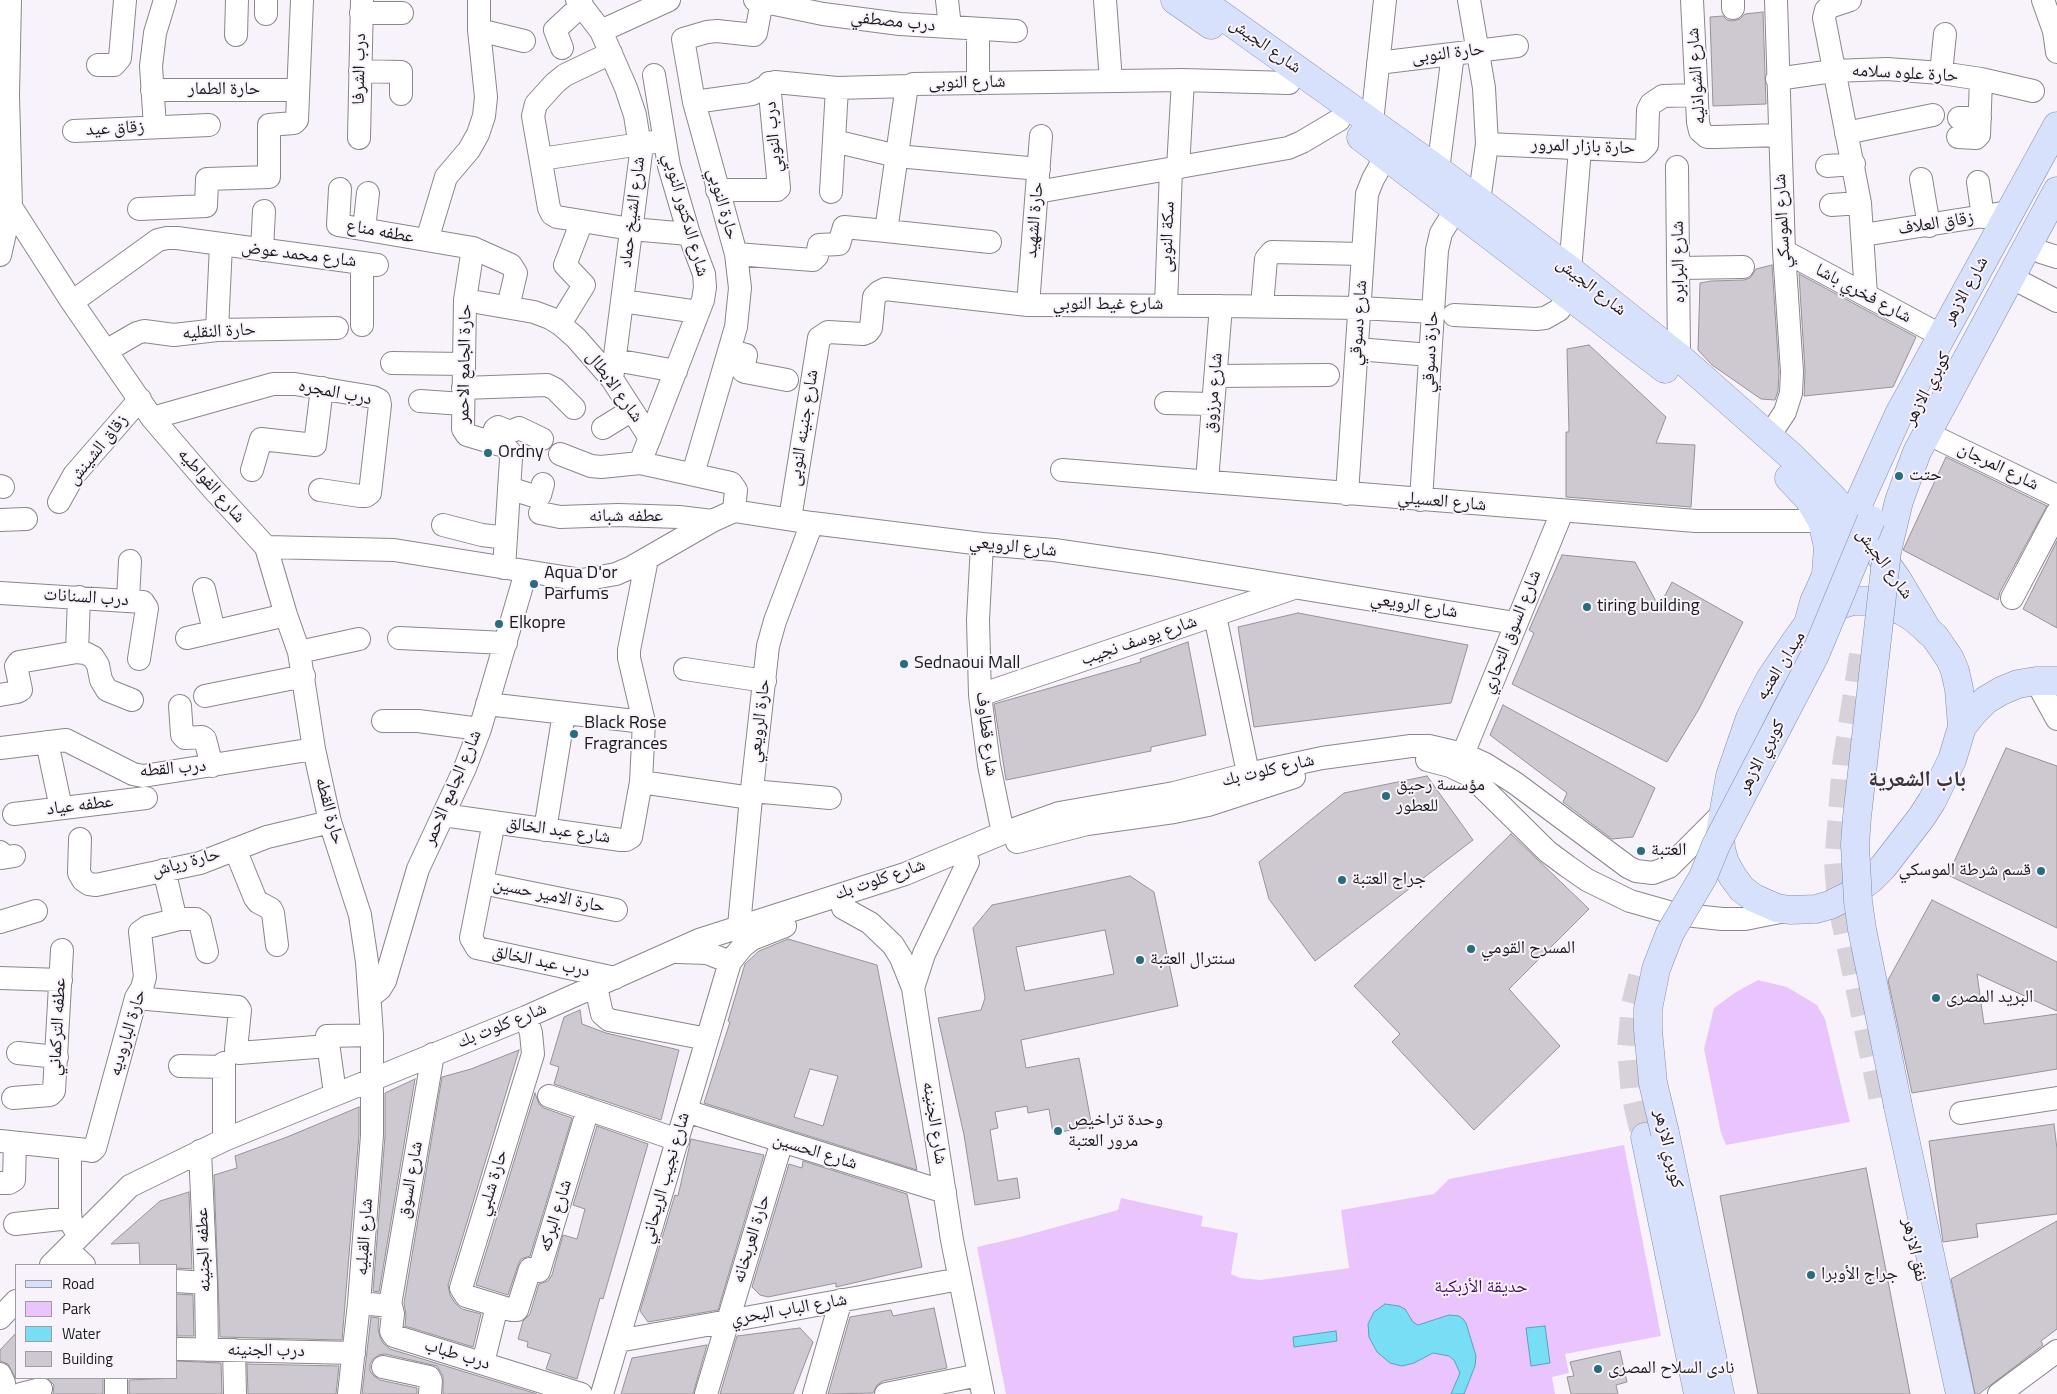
<!DOCTYPE html>
<meta charset="utf-8">
<style>
body{margin:0}
#map{position:relative;width:2057px;height:1394px;overflow:hidden;background:#f8f3fb;font-family:"Titillium Web",sans-serif}
canvas{display:block}
.legend{position:absolute;left:15px;top:1264px;width:162px;height:115px;box-sizing:border-box;background:#f8f3fb;border:1px solid #9f9ca1;margin:0;padding:6px 9px;list-style:none;font-size:15px;color:#1a191b}
.legend li{display:flex;align-items:center;gap:10px;height:25px}
.legend b{width:25px;border:1px solid #9f9ca1}
</style>
<div id="map">
<canvas width="2057" height="1394"></canvas>
<ul class="legend">
<li><b style="height:6px;background:#d7e1fc"></b>Road</li>
<li><b style="height:14px;background:#eac5fd"></b>Park</li>
<li><b style="height:14px;background:#77def6"></b>Water</li>
<li><b style="height:14px;background:#cec9d0"></b>Building</li>
</ul>
</div>
<script>
const ctx = document.querySelector('canvas').getContext('2d');
ctx.lineJoin = 'round';
function fillPath(path, color) {
  ctx.fillStyle = color;
  ctx.fill(path, 'evenodd');
}
function toPath(rows) {
  const path = new Path2D();
  for (const r of rows) {
    path.moveTo(r[0], r[1]);
    for (let i = 2; i < r.length; i += 2) path.lineTo(r[i], r[i + 1]);
  }
  return path;
}
function strokePath(path, color, width, dash) {
  ctx.strokeStyle = color;
  ctx.lineWidth = width;
  ctx.lineCap = dash ? 'butt' : 'round';
  ctx.setLineDash(dash || []);
  ctx.stroke(path);
}
function write(font, color, halo, rows, align = 'center') {
  ctx.font = font + ' "Titillium Web","Noto Naskh Arabic",sans-serif';
  ctx.lineWidth = 4;
  ctx.setLineDash([]);
  ctx.textBaseline = 'middle';
  ctx.strokeStyle = halo;
  ctx.fillStyle = color;
  for (const [text, x, y, turn = 0] of rows) {
    ctx.save();
    ctx.translate(x, y);
    ctx.rotate((+turn || 0) * Math.PI / 180);
    ctx.textAlign = isNaN(turn) ? turn : align;
    if (halo) ctx.strokeText(text, 0, 0);
    ctx.fillText(text, 0, 0);
    ctx.restore();
  }
}
const green = toPath([
 [1758,980,1787,987,1817,1005,1825,1019,1850,1122,1726,1145,1721,1133,1704,1049,1714,1008,1736,992],
 [1624,1145,1661,1336,1565,1354,1569,1373,1552,1377,1555,1394,1006,1394,977,1247,1020,1237,1118,1210,1121,1198,1203,1216,1201,1226,1238,1233,1231,1274,1240,1278,1260,1280,1343,1269,1349,1268,1341,1210,1434,1194,1449,1179]
]);
const water = toPath([
 [1385,1304,1399,1306,1405,1309,1413,1322,1418,1325,1449,1315,1459,1316,1463,1319,1466,1323,1476,1356,1475,1366,1464,1394,1451,1394,1460,1373,1454,1360,1449,1356,1433,1353,1414,1363,1402,1366,1390,1363,1377,1352,1369,1337,1368,1324,1374,1312,1385,1304],
 [1545,1326,1550,1363,1531,1366,1526,1328,1545,1326],
 [1336,1331,1337,1341,1294,1347,1293,1337,1336,1331]
]);
const building = toPath([
 [1763,12,1766,104,1713,106,1710,17,1723,16,1727,20,1733,21,1740,19,1745,14,1763,12],
 [1772,265,1779,372,1778,391,1775,400,1761,399,1712,365,1698,350,1700,283,1711,281,1744,280,1750,278,1756,269,1772,265],
 [1799,274,1916,337,1893,387,1804,396,1805,371,1799,274],
 [1589,345,1666,417,1656,443,1695,445,1691,507,1566,497,1566,432,1569,432,1567,349,1589,345],
 [1946,457,2047,506,2000,592,1998,600,1903,550,1946,457],
 [2057,541,2057,628,2023,609,2057,541],
 [1562,555,1635,562,1659,607,1672,582,1743,622,1699,709,1667,762,1512,684,1534,633,1529,630,1562,555],
 [1298,613,1468,645,1451,703,1254,727,1238,627,1298,613],
 [1188,642,1206,735,1151,747,1151,751,1006,780,994,704,1141,662,1140,659,1188,642],
 [1503,705,1655,788,1633,837,1612,839,1563,802,1567,793,1490,735,1503,705],
 [2006,748,2057,766,2057,928,1948,875,2006,748],
 [1427,776,1473,840,1315,961,1269,899,1259,862,1344,793,1427,776],
 [1511,834,1589,909,1509,989,1560,1046,1474,1130,1392,1042,1400,1034,1354,986,1511,834],
 [1130,876,1154,892,1178,1006,1021,1040,1026,1068,1079,1058,1092,1127,1053,1133,1049,1109,1028,1113,1027,1106,995,1112,998,1128,990,1130,998,1181,1017,1178,1020,1198,975,1205,964,1135,938,1018,981,1010,985,998,973,928,992,905,1130,876],
 [1105,930,1114,974,1025,991,1016,947,1105,930],
 [1932,900,2057,962,2057,1011,1977,974,1984,1024,2057,1014,2057,1069,1912,1093,1888,980,1932,900],
 [788,939,877,965,917,1170,704,1103,730,1022,728,1021,745,964,759,951,788,939],
 [810,1069,838,1076,823,1126,794,1117,810,1069],
 [580,1010,582,1024,606,1033,679,1050,661,1120,554,1084,559,1067,550,1064,564,1017,580,1010],
 [519,1050,448,1285,450,1295,455,1303,462,1309,481,1314,473,1347,405,1326,406,1315,404,1303,442,1077,471,1069,519,1050],
 [415,1079,379,1292,373,1291,385,1136,385,1093,415,1079],
 [535,1093,539,1104,544,1108,572,1118,530,1256,521,1259,518,1265,508,1295,476,1285,535,1093],
 [359,1107,359,1134,342,1340,220,1337,214,1175,237,1168,235,1156,287,1137,359,1107],
 [2054,1124,2057,1149,2057,1214,1976,1224,1978,1237,1943,1242,1929,1141,2054,1124],
 [597,1126,648,1144,603,1299,600,1298,577,1379,546,1369,551,1354,527,1347,528,1342,518,1339,523,1321,530,1314,539,1284,548,1281,552,1275,563,1235,577,1239,585,1209,573,1205,597,1126],
 [691,1139,764,1155,718,1310,648,1322,640,1311,675,1195,678,1196,691,1139],
 [803,1161,907,1194,922,1267,836,1287,836,1283,768,1297,760,1295,752,1287,789,1164,802,1168,803,1161],
 [1866,1168,1910,1394,1758,1394,1720,1196,1866,1168],
 [189,1192,192,1269,176,1268,176,1265,140,1265,139,1243,111,1244,160,1201,189,1192],
 [2057,1221,2057,1329,2041,1341,2043,1345,1979,1394,1975,1394,1951,1279,2057,1221],
 [176,1294,193,1295,194,1336,177,1336,176,1294],
 [934,1308,947,1368,883,1381,877,1385,873,1393,828,1394,850,1317,891,1310,893,1316,934,1308],
 [371,1317,379,1318,378,1329,380,1337,383,1343,390,1349,537,1394,443,1394,443,1376,437,1366,385,1354,379,1355,373,1359,370,1364,370,1371,374,1376,380,1380,417,1388,417,1394,362,1394,371,1317],
 [800,1328,813,1342,793,1394,720,1394,737,1336,800,1328],
 [16,1333,16,1379,8,1364,0,1361,0,1350,16,1333],
 [707,1345,693,1394,621,1394,632,1358,707,1345],
 [1620,1351,1627,1382,1616,1385,1618,1394,1571,1394,1567,1377,1574,1376,1570,1362,1620,1351],
 [176,1361,221,1363,222,1394,129,1394,129,1380,176,1378,176,1361],
 [247,1364,339,1366,336,1394,248,1394,247,1364],
 [47,1378,103,1378,103,1394,53,1394,54,1385,47,1378]
]);
const majorTunnel = toPath([
 [1863,655,1846,765,1838,863,1841,901,1883,1100],
 [1642,977,1635,1005,1631,1049,1635,1094,1645,1137]
]);
const minor = toPath([
 [577,0,601,31,626,88,635,115,641,153,612,379],
 [755,0,823,14,900,24,1016,31],
 [947,0,950,27],
 [1105,0,1111,81],
 [1469,0,1484,88,1487,144,1479,201],
 [1692,0,1698,122,1700,131,1707,137,1716,137,1779,135],
 [1733,0,1733,8],
 [1850,0,1829,7,1826,10,1824,18,1860,203,1866,295],
 [2043,0,2054,31,2057,52],
 [361,13,402,13],
 [266,14,266,0],
 [479,30,524,41],
 [601,31,669,0],
 [236,35,237,0],
 [562,48,555,30,582,5],
 [611,53,565,75,555,83,536,104,533,116,549,208,552,214,557,217,631,229,689,234],
 [1378,63,1517,46],
 [98,65,114,65,120,58,125,0],
 [360,71,401,72,401,94],
 [1941,73,1945,34],
 [1777,79,1833,71,1887,69,1941,73,1981,79,2033,91],
 [978,83,978,29],
 [837,88,909,86],
 [152,90,297,90],
 [694,102,752,94,775,82,837,88,831,192],
 [1959,118,1980,118],
 [1372,122,1385,0],
 [155,127,151,66,155,33,165,0],
 [74,131,209,125],
 [1846,133,1933,115],
 [1958,137,1976,138,1979,135,1981,79],
 [359,138,362,0],
 [834,141,897,156,1039,169],
 [1487,144,1641,151,1647,145,1648,110,1651,104,1663,96,1697,95],
 [541,159,654,142],
 [1827,166,1854,164],
 [1677,167,1679,357],
 [1178,168,1183,80],
 [1438,170,1453,54],
 [1921,179,1929,226],
 [1978,182,1983,217],
 [340,189,338,225,473,248,511,265,516,273,508,307],
 [717,190,777,190,779,188,769,83],
 [1037,192,1288,148,1302,142,1339,120],
 [1831,205,1860,203],
 [0,209,11,207,72,302,152,418,213,489,266,547,394,550,582,580,616,574,632,567,712,521,734,511,812,523,982,544,1054,550,1158,565,1515,623],
 [139,209,206,206,207,179,269,177,269,125,294,123,297,120,302,0],
 [364,229,368,193],
 [886,231,990,242],
 [1863,235,2009,212],
 [427,240,446,177,469,150,478,134,484,116,486,97,479,30,479,0],
 [473,248,465,300,463,429,467,435,504,446,510,452,511,459,504,568],
 [262,250,264,211],
 [1784,251,1942,336],
 [2041,252,2057,257],
 [736,254,813,260,817,256,819,245,839,244,844,227,886,231,906,92,907,88,913,84,1183,80,1289,83],
 [0,255,11,207,8,95,10,0],
 [362,263,362,325],
 [1679,268,1743,267],
 [1570,270,1580,149],
 [2024,284,2057,301],
 [465,300,534,312,550,318,560,324,576,338,612,379,650,438],
 [622,301,698,312],
 [72,302,158,240,167,238,177,238,377,265],
 [1028,305,1041,136],
 [1166,305,1171,169],
 [1262,306,1266,259,1272,252,1363,254],
 [1454,315,1536,319,1545,318,1559,310,1570,296],
 [560,324,584,285,565,265,582,221],
 [217,330,221,245],
 [1357,349,1430,355],
 [106,351,137,333,144,331,174,335,217,330,337,328],
 [730,351,746,355,743,371,745,372,787,380],
 [615,360,676,371],
 [392,363,464,364],
 [1216,376,1328,375],
 [463,388,547,385,555,389,574,408],
 [420,401,463,404],
 [1166,403,1213,404],
 [152,418,273,384,295,384,373,397,379,400,380,405,370,493,366,496,360,496,320,490],
 [603,428,632,410],
 [1769,436,1785,412,1791,393,1792,372,1784,251,1776,0],
 [1939,439,2057,496],
 [491,442,495,429,498,427,510,432,519,428,542,439],
 [560,454,591,466,601,467,640,463,731,483,736,490,734,511],
 [640,463,703,300,705,287,704,274,689,234,669,166,654,75],
 [252,470,261,439,315,445,322,388],
 [1062,470,1696,521,1822,521],
 [693,474,736,327,740,288,736,254,694,102,683,39,707,32,717,31,754,35,756,33,762,1],
 [1207,481,1221,306],
 [0,486,3,487],
 [509,488,537,497,540,495,543,484],
 [1347,494,1367,194,1373,179,1386,156],
 [1421,500,1437,250,1441,233,1456,209],
 [59,502,74,475,140,399],
 [540,513,560,517,618,515,679,517,712,521],
 [790,519,819,338,828,332,863,334,868,332,871,328,874,297,879,292,885,289,1028,305,1221,306,1360,308,1433,312],
 [0,520,26,519],
 [443,525,482,535,506,538],
 [982,544,978,620,980,695,989,765,1003,833],
 [266,547,286,615,299,652,314,749,330,822,360,915,367,962,372,1035,372,1135,359,1303,349,1394],
 [204,589,214,631],
 [0,593,143,602,147,608,139,659],
 [2012,598,2057,513],
 [128,600,130,561],
 [1215,616,1251,787],
 [187,638,286,615],
 [399,638,506,643],
 [77,652,79,597],
 [299,652,359,639],
 [685,669,765,681],
 [2036,681,2057,719],
 [0,695,17,692,21,690,16,666,19,662,77,652,85,653,93,657,98,665,101,680,107,690,132,700],
 [980,695,1294,588],
 [205,696,304,676],
 [487,704,644,722],
 [180,706,182,735,185,738,202,737,205,739,212,766],
 [383,721,418,721,480,729],
 [47,742,61,808],
 [0,748,66,740,133,774,143,776,314,749],
 [1463,754,1562,512],
 [1427,760,1450,766,1471,776,1548,852,1567,866,1587,880,1630,901,1676,914,1722,919,1745,919,1790,910],
 [641,782,751,798],
 [752,791,830,798],
 [14,814,146,798],
 [443,815,621,840,626,840,631,837,641,782,644,722,629,658,629,650,647,559],
 [494,822,471,938,477,948,615,978],
 [545,830,564,713],
 [80,839,79,873,83,880,89,884,96,885,200,863,267,837,330,822],
 [1017,842,1087,824,1174,812,1208,805,1294,777],
 [235,849,255,898,258,902,271,909,273,913,277,945],
 [962,850,968,862,924,954,913,988,952,1240,983,1394],
 [0,852,2,858,14,856],
 [164,870,175,916,179,919,196,919,200,922,207,952],
 [482,883,616,910],
 [843,908,870,923,893,945,901,958,913,988],
 [0,922,36,911],
 [739,926,751,798,768,646,775,621,812,523],
 [678,952,707,953,730,962],
 [0,978,61,980],
 [596,987,602,1014,609,1020,707,1039],
 [370,997,380,989,385,981,418,869,465,768,480,729,526,572],
 [136,998,238,1007,240,1010,236,1050,239,1053,328,1046],
 [526,1017,531,1033,533,1054,461,1288,466,1296,512,1310,517,1310,530,1269,539,1271,588,1109],
 [18,1053,57,1057],
 [224,1063,224,1140],
 [180,1066,224,1067],
 [335,1093,327,1036,372,1035],
 [549,1096,678,1140],
 [13,1098,50,1095,54,1091,62,950],
 [686,1111,945,1192],
 [1961,1113,2057,1098],
 [0,1141,87,1150,92,1151,95,1148,136,998,142,988,145,977,140,932,147,927,179,919],
 [70,1149,70,1211,71,1223,79,1236],
 [200,1151,206,1283,207,1350],
 [0,1183,9,1183,14,1180,15,1143],
 [15,1224,70,1218],
 [67,1249,84,1265],
 [51,1265,130,1186,224,1140,526,1017,699,940,905,874,1003,833,1059,813,1174,793,1248,774,1322,758,1411,746,1429,746,1463,754,1485,764,1515,783,1628,867,1636,871,1653,873,1669,867,1722,814],
 [176,1281,206,1283],
 [359,1303,391,1306,393,1314,391,1331,394,1336,581,1394],
 [390,1305,433,1054],
 [0,1318,16,1301],
 [618,1341,960,1279],
 [179,1349,354,1353],
 [234,1350,235,1394],
 [483,1363,497,1306],
 [383,1367,429,1377,431,1381,430,1394],
 [0,1374,4,1383,5,1394],
 [21,1394,41,1389],
 [116,1394,116,1378],
 [602,1394,730,962,743,946,752,939,785,926],
 [706,1394,782,1141],
 [814,1394,841,1300],
 [886,1394,979,1375],
 [1999,1394,2057,1351]
]);
const major = toPath([
 [1175,0,1211,25],
 [1200,0,1438,170,1570,270,1679,357,1791,456,1832,497,1875,548,1897,579,1928,631],
 [1361,137,1665,369],
 [1789,478,1808,498,1822,521,1828,547,1826,574],
 [1887,551,1899,501,1917,452,2057,191],
 [1853,601,1870,601,1902,611,1915,619,1935,637,1950,659,1955,671,1959,689,1962,727,1952,760,1932,801,1921,818,1883,867,1871,879,1850,895,1830,905,1816,909,1790,910,1777,908,1754,898,1742,889,1733,877,1725,863,1721,849,1720,833,1730,776,1750,718,1770,679,1795,642,1808,624,1822,614,1837,606,1853,601],
 [1808,624,1814,602,1899,414,2057,126],
 [1962,727,1973,713,1986,700,2001,691,2018,684,2036,681,2057,681],
 [1898,1106,1960,1394],
 [1665,1133,1720,1394],
 [1645,1137,1698,1394]
]);
const majorBridge = toPath([
 [1887,551,1857,817,1855,845,1858,901,1862,929,1898,1106],
 [1665,1133,1653,1083,1648,1030,1648,1009,1656,969,1670,933,1703,877,1716,845,1815,655,1871,520]
]);
const markers = [
 [488,453,5,"#296c7e"],
 [1899,476,5,"#296c7e"],
 [534,584,5,"#296c7e"],
 [1587,607,5,"#296c7e"],
 [499,624,5,"#296c7e"],
 [904,664,5,"#296c7e"],
 [574,734,5,"#296c7e"],
 [1386,796,5,"#296c7e"],
 [1641,851,5,"#296c7e"],
 [2041,871,5,"#296c7e"],
 [1342,880,5,"#296c7e"],
 [1471,949,5,"#296c7e"],
 [1140,960,5,"#296c7e"],
 [1936,998,5,"#296c7e"],
 [1058,1131,5,"#296c7e"],
 [1811,1275,5,"#296c7e"],
 [1598,1369,5,"#296c7e"]
];
const streetNames = [
 ["درب مصطفي",893,22,6],
 ["شارع الجيش",1265,46,35],
 ["حارة النوبى",1448,54,-7],
 ["درب الشرفا",360,69,-89],
 ["حارة علوه سلامه",1905,74,3],
 ["شارع الشواذليه",1697,76,-94],
 ["شارع النوبى",967,83,-1],
 ["حارة الطمار",224,90],
 ["زقاق عيد",115,129,-3],
 ["درب النوبي",774,137,-95],
 ["حارة بازار المرور",1583,147,2],
 ["حارة النوبي",722,204,74],
 ["شارع الشيخ حماد",633,212,-83],
 ["شارع الدكتور النوبي",685,215,74],
 ["حارة الشهيد",1035,220,-85],
 ["شارع الموسكي",1783,221,-93],
 ["زقاق العلاف",1936,224,-9],
 ["عطفه مناع",380,232,10],
 ["سكة النوبى",1168,237,-88],
 ["شارع محمد عوض",299,255,7],
 ["شارع البرابره",1679,262,-91],
 ["شارع الجيش",1591,287,38],
 ["شارع الازهر",1966,291,-61],
 ["شارع فخري باشا",1863,294,28],
 ["شارع غيط النوبي",1108,305],
 ["شارع دسوقي",1359,323,-86],
 ["حارة النقليه",219,332,-3],
 ["حارة دسوقي",1431,352,-87],
 ["حارة الجامع الاحمر",465,364,-89],
 ["شارع الابطال",614,387,54],
 ["كوبري الازهر",1928,389,-62],
 ["درب المجره",335,393,11],
 ["شارع مرزوق",1214,393,-85],
 ["شارع جنينه النوبى",804,428,-81],
 ["زقاق الشينش",98,450,-51],
 ["شارع المرجان",1998,467,26],
 ["شارع الفواطيه",211,486,49],
 ["شارع العسيلي",1442,502,5],
 ["عطفه شبانه",626,517],
 ["شارع الرويعي",1013,547,6],
 ["شارع الجيش",1884,564,54],
 ["درب السنانات",86,598,4],
 ["شارع الرويعي",1414,606,9],
 ["شارع السوق التجاري",1512,632,-68],
 ["شارع يوسف نجيب",1139,641,-19],
 ["ميدان العتبه",1781,666,-58],
 ["حارة الرويعي",760,721,-83],
 ["شارع قطاوف",986,734,83],
 ["كوبري الازهر",1762,757,-62],
 ["درب القطه",173,769,-5],
 ["شارع كلوت بك",1268,771,-13],
 ["شارع الجامع الاحمر",453,788,-67],
 ["عطفه عياد",80,806,-7],
 ["حارة القطه",329,811,75],
 ["شارع عبد الخالق",558,831,8],
 ["حارة رياش",186,863,-15],
 ["شارع كلوت بك",880,880,-19],
 ["حارة الامير حسين",549,896,12],
 ["درب عبد الخالق",541,962,12],
 ["شارع كلوت بك",502,1026,-22],
 ["عطفه التركماني",58,1027,-87],
 ["حارة الباروديه",128,1033,-73],
 ["شارع الجنينه",934,1123,81],
 ["كوبري الازهر",1668,1149,77],
 ["شارع الحسين",815,1152,17],
 ["شارع نجيب الريحاني",666,1178,-74],
 ["شارع السوق",411,1180,-80],
 ["حارة شلبي",493,1183,-73],
 ["شارع البركه",556,1216,-73],
 ["شارع القبليه",365,1237,-86],
 ["حارة العربخانه",752,1239,-73],
 ["عطفه الجنينه",204,1250,-92],
 ["نفق الازهر",1914,1250,78],
 ["شارع الباب البحري",789,1310,-10],
 ["درب الجنينه",266,1351,1],
 ["درب طباب",457,1355,17]
];
const poiNames = [
 ["Ordny",498,453],
 ["حتت",1909,476],
 ["Aqua D'or",544,574],
 ["Parfums",544,595],
 ["tiring building",1597,607],
 ["Elkopre",509,624],
 ["Sednaoui Mall",914,664],
 ["Black Rose",584,724],
 ["Fragrances",584,745],
 ["مؤسسة رحيق",1396,786],
 ["للعطور",1396,807],
 ["العتبة",1651,851],
 ["قسم شرطة الموسكي",2031,871,"right"],
 ["جراج العتبة",1352,880],
 ["المسرح القومي",1481,949],
 ["سنترال العتبة",1150,960],
 ["البريد المصرى",1946,998],
 ["وحدة تراخيص",1068,1121],
 ["مرور العتبة",1068,1142],
 ["جراج الأوبرا",1821,1275],
 ["نادى السلاح المصرى",1608,1369]
];
const parkNames = [
 ["حديقة الأزبكية",1481,1288]
];
const districtNames = [
 ["باب الشعرية",1917,781]
];
fillPath(green, '#eac5fd');
fillPath(water, '#77def6');
strokePath(water, '#5ba3b4', 1);
fillPath(building, '#cec9d0');
strokePath(building, '#969299', 1);
strokePath(majorTunnel, '#d7d2d9', 28, [28, 14]);
strokePath(minor, '#8b868d', 24);
strokePath(major, '#838eac', 29);
strokePath(minor, '#fff', 22);
strokePath(major, '#d7e1fc', 28);
strokePath(majorBridge, '#838eac', 29, []);
strokePath(majorBridge, '#d7e1fc', 28);
for (const [x, y, r, color] of markers) {
  const dot = new Path2D();
  dot.arc(x, y, r, 0, 2 * Math.PI);
  ctx.fillStyle = color;
  ctx.fill(dot);
  strokePath(dot, '#f8f3fb', 2);
}
write('18px', '#1a191b', '#f8f3fb', streetNames);
write('18px', '#1a191b', '#f8f3fb', poiNames, 'left');
write('18px', '#460f5c', '#f8f3fb', parkNames);
write('bold 22px', '#373339', '#f8f3fb', districtNames);
</script>
